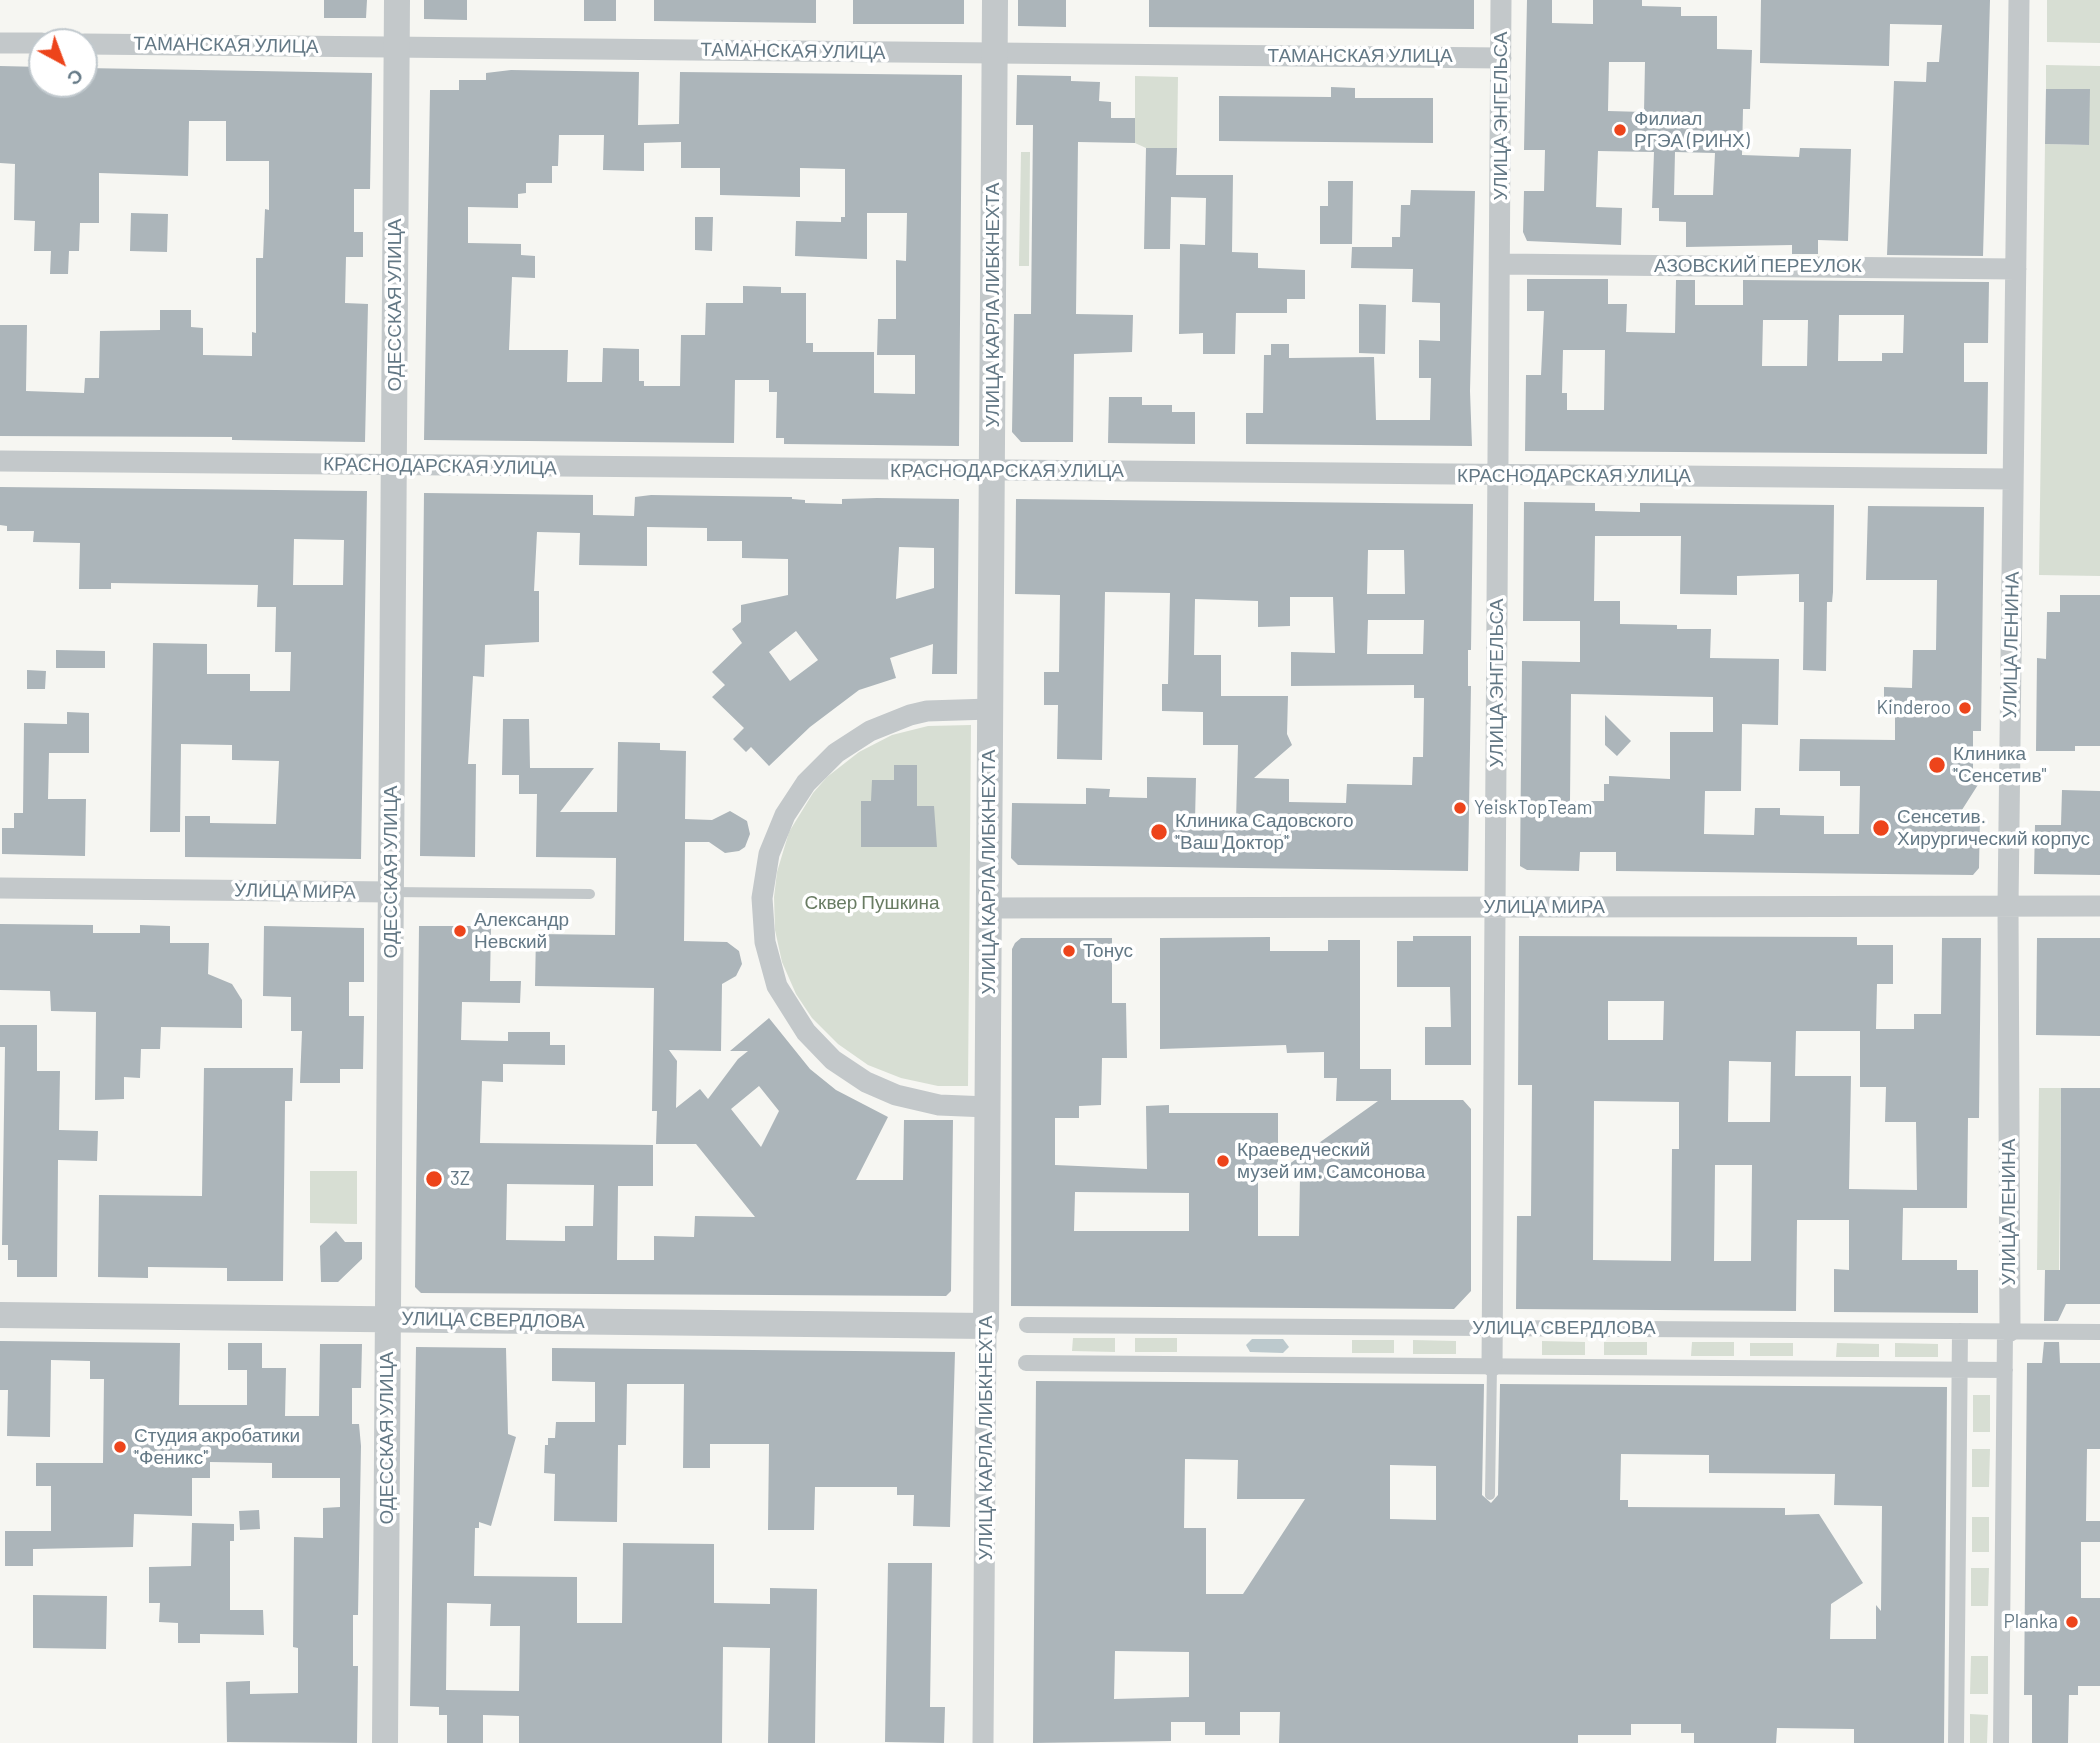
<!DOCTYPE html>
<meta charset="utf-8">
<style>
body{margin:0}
#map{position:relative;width:2100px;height:1743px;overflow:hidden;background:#f6f6f2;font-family:Barlow,sans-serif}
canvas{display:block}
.north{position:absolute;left:28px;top:28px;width:70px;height:70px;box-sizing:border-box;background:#fff;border:2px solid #c1c9ce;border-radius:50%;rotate:139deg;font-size:19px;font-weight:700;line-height:28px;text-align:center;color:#637885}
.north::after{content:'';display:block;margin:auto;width:24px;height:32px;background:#ed441b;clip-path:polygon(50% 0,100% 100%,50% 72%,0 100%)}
</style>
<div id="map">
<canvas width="2100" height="1743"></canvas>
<div class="north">С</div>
</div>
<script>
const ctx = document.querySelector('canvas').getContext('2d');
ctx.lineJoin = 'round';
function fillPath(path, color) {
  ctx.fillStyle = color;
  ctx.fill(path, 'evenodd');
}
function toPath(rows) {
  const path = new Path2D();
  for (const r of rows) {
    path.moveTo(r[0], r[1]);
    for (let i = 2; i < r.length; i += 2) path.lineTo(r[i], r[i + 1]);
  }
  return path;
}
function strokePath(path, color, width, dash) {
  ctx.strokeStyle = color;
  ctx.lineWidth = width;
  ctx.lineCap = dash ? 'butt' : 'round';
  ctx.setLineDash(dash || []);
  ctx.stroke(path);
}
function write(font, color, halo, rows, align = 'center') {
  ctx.font = font + ' Barlow,sans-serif';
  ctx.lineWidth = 7;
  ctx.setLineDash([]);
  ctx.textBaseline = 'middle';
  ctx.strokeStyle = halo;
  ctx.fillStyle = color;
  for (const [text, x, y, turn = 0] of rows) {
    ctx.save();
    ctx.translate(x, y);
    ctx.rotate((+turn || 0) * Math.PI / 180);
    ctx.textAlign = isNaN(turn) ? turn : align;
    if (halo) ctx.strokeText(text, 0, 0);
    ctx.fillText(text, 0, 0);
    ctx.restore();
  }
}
const green = toPath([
 [2047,0,2100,0,2100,43,2047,42],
 [2046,65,2100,66,2100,576,2039,575,2045,144,2089,145,2089,89,2046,89],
 [1135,76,1178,77,1177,148,1146,148,1135,143],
 [1021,152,1030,152,1029,266,1019,266],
 [971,725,968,1086,938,1086,901,1078,868,1065,838,1044,812,1018,796,994,782,962,775,930,774,897,777,872,789,832,813,793,827,777,859,752,892,735,928,726],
 [2039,1088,2061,1088,2059,1270,2037,1270],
 [310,1171,357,1171,357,1224,310,1223],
 [1073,1338,1115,1338,1115,1352,1072,1351],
 [1135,1338,1177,1338,1177,1352,1135,1352],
 [1352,1340,1394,1340,1394,1353,1352,1353],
 [1413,1340,1456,1341,1456,1354,1413,1354],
 [1542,1341,1585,1342,1585,1355,1542,1355],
 [1604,1342,1647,1342,1647,1355,1604,1355],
 [1692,1342,1734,1342,1734,1356,1691,1356],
 [1750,1343,1793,1343,1793,1356,1750,1356],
 [1837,1343,1879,1344,1879,1357,1836,1357],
 [1895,1343,1938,1344,1938,1357,1895,1357],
 [1973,1395,1990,1395,1990,1432,1973,1432],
 [1972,1449,1990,1449,1989,1487,1972,1487],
 [1972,1517,1989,1517,1989,1552,1972,1552],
 [1971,1568,1989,1568,1988,1606,1971,1606],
 [1971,1656,1988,1656,1988,1694,1970,1694],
 [1970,1714,1988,1715,1987,1743,1970,1743]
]);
const water = toPath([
 [1252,1339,1283,1339,1289,1347,1283,1353,1250,1352,1246,1345]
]);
const building = toPath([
 [324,0,367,0,366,18,324,18],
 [424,0,467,0,467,20,424,19],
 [584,0,616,0,616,21,584,21],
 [654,0,816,0,816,23,654,21],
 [853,0,964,0,964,24,853,24],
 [1018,0,1066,0,1066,27,1018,26],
 [1149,0,1474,0,1474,29,1149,27],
 [1527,0,1552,0,1552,23,1593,24,1593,0,1642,0,1642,6,1681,7,1681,16,1717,16,1717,49,1752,50,1750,109,1743,109,1742,155,1799,157,1800,148,1851,149,1848,241,1818,240,1818,254,1792,254,1792,245,1686,247,1686,222,1659,221,1659,208,1652,208,1654,152,1598,151,1596,207,1622,208,1621,245,1527,241,1523,232,1524,191,1544,191,1545,150,1524,150],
 [1609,62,1645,62,1644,112,1608,111],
 [1675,152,1715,153,1713,195,1674,195],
 [1761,0,1990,0,1983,256,1887,255,1894,81,1926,82,1927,62,1939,62,1942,25,1890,24,1889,66,1760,63],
 [0,66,42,67,42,84,84,84,84,68,372,73,370,189,354,189,354,232,363,232,363,257,346,257,345,303,368,304,365,442,232,440,232,437,0,436,0,325,27,325,26,391,84,393,85,378,99,378,100,331,160,330,160,310,191,310,191,327,203,328,203,355,252,356,252,332,256,333,256,258,263,258,265,209,269,210,269,161,226,161,226,121,189,121,188,176,99,173,99,223,80,223,79,251,69,251,68,274,50,274,51,251,34,251,35,221,14,220,15,164,0,163],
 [511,70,639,72,638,125,679,124,680,72,962,75,959,446,784,444,784,438,776,438,777,392,769,392,769,380,735,380,734,443,424,440,430,90,459,90,459,80,486,80,486,73],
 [559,135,604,135,603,170,644,171,644,143,681,142,681,168,720,168,720,195,800,197,800,168,845,169,845,217,841,217,841,222,796,221,795,256,867,259,867,213,907,213,906,261,896,260,896,319,878,319,877,355,915,355,915,394,874,393,874,352,813,352,813,343,806,343,806,293,781,293,781,287,743,286,743,303,706,303,705,335,681,335,680,386,644,386,644,381,639,381,639,349,603,348,602,382,567,382,568,350,509,350,512,277,535,278,535,256,521,255,521,244,468,243,468,207,518,208,518,194,526,193,526,183,552,183,552,166,558,166],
 [1017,75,1071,76,1071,81,1100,82,1099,101,1111,102,1111,118,1135,118,1135,143,1078,142,1076,314,1133,315,1132,352,1074,354,1073,442,1021,442,1012,432,1014,314,1031,314,1033,125,1016,125],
 [1331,87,1355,88,1355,98,1433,98,1433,143,1219,141,1219,96,1331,97],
 [2046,89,2090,89,2089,145,2045,144],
 [1146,148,1177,148,1176,175,1233,175,1232,252,1258,253,1258,268,1305,270,1305,299,1287,299,1287,313,1236,313,1235,354,1203,354,1203,333,1179,334,1180,244,1205,245,1206,198,1171,197,1170,249,1144,249],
 [1328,181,1353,181,1352,244,1320,244,1320,206,1328,206],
 [1411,190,1475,191,1470,391,1472,446,1246,444,1246,413,1263,413,1264,355,1271,355,1271,344,1289,344,1289,358,1374,357,1376,420,1430,420,1431,378,1419,378,1419,340,1440,341,1440,303,1412,302,1413,269,1351,268,1352,247,1392,247,1392,237,1400,237,1401,205,1410,205],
 [131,213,168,214,167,252,130,251],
 [695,217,713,217,712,251,695,250],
 [1527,279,1608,279,1608,304,1627,304,1626,332,1675,333,1676,280,1695,280,1695,305,1743,305,1743,280,1989,282,1988,343,1964,343,1964,382,1988,382,1987,454,1525,451,1526,375,1541,375,1544,311,1527,311],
 [1839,315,1904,315,1903,353,1882,353,1882,361,1838,361],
 [1763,320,1808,320,1807,366,1762,366],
 [1563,350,1605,350,1604,410,1567,410,1567,393,1562,393],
 [1359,304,1386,305,1385,354,1359,353],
 [1109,397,1142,397,1142,405,1172,405,1172,412,1195,412,1195,444,1108,443],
 [0,487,367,491,361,859,185,857,185,816,210,816,210,823,276,824,279,761,232,760,232,745,181,744,180,832,150,832,153,643,207,644,207,674,250,674,250,691,290,691,291,652,275,652,276,607,257,607,258,585,111,583,111,589,79,589,80,543,33,542,34,531,7,531,7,526,0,525],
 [294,539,344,540,343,585,293,585],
 [424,493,593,495,593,515,634,516,635,497,651,495,792,497,792,499,805,500,805,503,842,504,842,499,877,498,959,499,957,674,932,674,933,644,890,658,896,678,859,690,810,727,769,766,751,747,746,752,733,739,744,728,712,697,725,685,712,672,742,643,732,629,741,622,741,605,788,595,788,559,742,558,742,541,707,541,707,528,647,527,647,566,579,565,580,533,537,532,534,591,539,591,539,642,485,645,484,677,473,676,468,764,476,764,475,857,420,856],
 [899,547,934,548,934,588,896,599],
 [796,631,818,660,790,681,769,652],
 [1016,499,1473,504,1471,650,1468,650,1468,686,1471,686,1468,871,1018,865,1011,858,1012,803,1086,804,1086,788,1110,789,1109,797,1147,798,1147,777,1196,778,1195,820,1236,821,1238,745,1203,745,1203,712,1162,711,1162,684,1168,684,1170,593,1105,592,1102,760,1057,759,1058,705,1044,705,1044,672,1059,672,1060,595,1015,594],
 [1368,550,1404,550,1405,594,1367,594],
 [1290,597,1333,597,1335,653,1291,652,1291,686,1414,685,1414,698,1424,698,1423,757,1413,757,1412,785,1347,784,1346,803,1289,802,1289,779,1254,778,1292,745,1287,734,1288,696,1221,696,1221,655,1194,655,1195,599,1258,601,1258,627,1290,626],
 [1368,620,1424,620,1423,654,1367,654],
 [1524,502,1595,503,1595,511,1640,512,1640,503,1834,505,1833,592,1832,602,1827,602,1826,671,1803,670,1804,602,1799,602,1799,574,1737,576,1737,595,1680,594,1681,536,1595,536,1594,601,1620,601,1620,624,1677,625,1677,629,1711,629,1710,658,1779,659,1778,725,1742,724,1741,791,1705,791,1704,834,1754,835,1755,808,1780,808,1780,815,1824,816,1824,834,1859,834,1860,786,1840,786,1840,771,1799,771,1800,739,1895,740,1895,706,1884,706,1884,687,1912,688,1913,650,1936,650,1937,580,1866,580,1868,506,1984,507,1981,731,1973,731,1973,770,1981,780,1960,813,1980,813,1979,868,1973,875,1616,871,1616,852,1580,852,1579,871,1527,870,1520,866,1522,661,1580,662,1580,621,1523,621],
 [1571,694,1713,697,1713,732,1670,732,1670,779,1609,776,1609,784,1604,784,1604,801,1570,801],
 [2060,595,2100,595,2100,746,2075,746,2075,751,2036,751,2037,658,2046,659,2047,612,2060,612],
 [56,650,105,651,105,668,56,668],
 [27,670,46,671,45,689,27,689],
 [67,712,89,713,89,753,49,753,48,799,86,799,85,856,2,854,2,828,14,828,14,813,23,813,24,723,67,724],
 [1605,715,1631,741,1617,756,1605,745],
 [503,719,529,719,530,768,594,768,560,812,617,812,618,742,660,743,660,750,686,751,685,819,712,820,730,811,747,821,750,834,745,847,739,851,725,853,709,842,685,842,684,941,727,942,739,951,742,964,736,976,722,984,721,1051,669,1050,677,1061,676,1108,700,1089,708,1099,738,1059,748,1051,730,1051,769,1018,810,1069,836,1090,888,1117,856,1180,903,1180,904,1120,953,1120,951,1291,946,1296,421,1293,415,1287,419,926,491,926,490,981,521,981,520,1003,462,1002,461,1040,508,1041,508,1032,550,1032,550,1045,565,1045,565,1065,503,1064,503,1082,482,1081,480,1143,653,1145,653,1186,618,1186,617,1260,654,1260,654,1236,694,1237,695,1216,755,1217,696,1144,656,1144,657,1111,652,1111,654,988,535,986,536,934,615,935,616,858,536,857,537,794,519,794,519,775,502,775],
 [759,1086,779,1111,761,1147,731,1109],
 [507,1184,594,1185,593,1226,565,1226,565,1241,506,1240],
 [894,765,917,765,917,806,934,806,937,847,861,847,861,801,871,801,872,780,894,780],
 [2062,790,2100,791,2100,875,2034,874,2035,825,2061,825],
 [0,924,93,925,93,933,140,933,140,925,170,926,170,943,209,943,208,974,232,984,242,1000,242,1028,161,1027,160,1049,141,1049,140,1078,124,1077,124,1099,95,1100,96,1012,51,1011,50,991,0,990],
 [264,926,364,928,364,982,349,982,349,1016,364,1016,363,1069,340,1069,340,1083,300,1083,302,1031,291,1031,291,997,263,996],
 [1413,936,1471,936,1471,1065,1425,1065,1425,1027,1451,1027,1450,987,1397,987,1397,941,1413,941],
 [1519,936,1857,937,1857,945,1893,945,1893,984,1877,984,1876,1029,1914,1029,1914,1014,1941,1014,1942,938,1981,938,1979,1118,1968,1118,1967,1208,1903,1208,1902,1260,1957,1260,1957,1270,1978,1270,1978,1313,1834,1312,1834,1269,1849,1270,1849,1220,1797,1220,1796,1311,1516,1309,1517,1216,1531,1216,1532,1085,1518,1085],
 [1608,1001,1664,1001,1663,1040,1608,1040],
 [1796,1031,1860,1031,1860,1087,1886,1087,1885,1122,1916,1122,1917,1190,1849,1189,1851,1076,1795,1076],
 [1729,1061,1771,1062,1770,1122,1728,1122],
 [1594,1101,1679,1102,1679,1149,1672,1149,1671,1261,1593,1260],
 [1715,1165,1752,1165,1751,1261,1714,1261],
 [1270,937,1270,951,1328,951,1328,940,1360,940,1360,1069,1391,1069,1391,1100,1463,1100,1471,1109,1471,1291,1454,1309,1011,1306,1012,949,1015,943,1021,938,1112,938,1112,1003,1126,1003,1127,1058,1102,1058,1101,1105,1079,1106,1079,1118,1055,1118,1055,1165,1147,1169,1146,1106,1169,1105,1169,1113,1278,1113,1278,1172,1378,1101,1336,1101,1337,1078,1324,1078,1324,1052,1287,1053,1286,1045,1160,1049,1160,938],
 [1258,1175,1300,1175,1299,1236,1258,1236],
 [1075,1192,1189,1193,1189,1231,1074,1231],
 [2037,938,2100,938,2100,1036,2036,1035],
 [0,1025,37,1025,37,1071,60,1071,59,1130,98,1131,97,1161,58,1160,57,1277,17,1277,17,1260,8,1260,8,1245,2,1245,5,1047,0,1047],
 [204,1068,293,1068,292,1101,285,1101,283,1281,227,1281,227,1268,148,1267,148,1278,98,1277,99,1195,202,1196],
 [2061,1088,2100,1088,2100,1304,2066,1304,2058,1321,2044,1321,2045,1270,2060,1270],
 [336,1231,345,1242,362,1242,362,1259,338,1282,321,1282,320,1246],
 [0,1341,180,1343,179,1405,247,1405,247,1370,228,1370,228,1343,262,1343,262,1368,286,1368,285,1416,319,1416,320,1344,362,1344,361,1388,352,1388,352,1424,359,1424,361,1446,358,1615,353,1615,353,1666,358,1666,357,1743,227,1742,226,1682,250,1681,250,1694,298,1693,298,1648,293,1647,294,1537,323,1538,323,1508,340,1507,340,1478,272,1478,272,1463,210,1462,210,1478,192,1478,192,1516,134,1514,133,1547,33,1549,33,1566,5,1566,5,1531,51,1531,51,1486,36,1486,36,1463,103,1463,104,1379,90,1379,90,1361,51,1360,50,1437,7,1436,8,1390,0,1390],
 [2044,1342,2059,1342,2060,1363,2100,1363,2100,1449,2087,1449,2086,1521,2100,1521,2100,1542,2081,1542,2081,1598,2100,1598,2100,1686,2078,1686,2078,1695,2069,1695,2068,1743,2032,1743,2032,1695,2024,1695,2027,1363,2042,1363],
 [416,1347,506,1348,508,1434,516,1437,491,1526,479,1522,479,1528,475,1528,474,1576,577,1577,577,1623,622,1623,623,1543,714,1544,714,1603,770,1604,770,1588,817,1589,815,1743,768,1743,770,1648,723,1647,722,1743,519,1743,519,1716,483,1715,483,1743,447,1743,447,1715,439,1715,439,1707,410,1706],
 [447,1603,491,1604,490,1626,520,1626,519,1691,446,1690],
 [552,1348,955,1352,950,1527,913,1526,914,1495,897,1495,897,1487,815,1487,814,1530,768,1530,769,1444,710,1444,710,1468,683,1468,684,1384,627,1384,626,1445,618,1445,617,1522,554,1521,555,1474,544,1473,545,1445,548,1445,548,1438,555,1438,556,1422,595,1422,595,1382,552,1381],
 [1036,1381,1484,1384,1482,1495,1491,1503,1498,1495,1500,1384,1947,1387,1944,1743,1854,1743,1854,1729,1777,1728,1776,1743,1694,1743,1694,1733,1681,1733,1681,1724,1631,1724,1631,1735,1578,1735,1578,1743,1279,1743,1280,1712,1240,1712,1240,1735,1205,1735,1205,1722,1171,1722,1171,1741,1033,1743],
 [1621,1454,1709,1455,1709,1473,1835,1474,1834,1505,1882,1506,1881,1611,1876,1605,1876,1639,1830,1639,1831,1604,1863,1583,1819,1514,1785,1515,1785,1508,1628,1507,1628,1500,1620,1500],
 [1185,1459,1238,1460,1237,1499,1305,1499,1243,1594,1206,1594,1206,1528,1184,1528],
 [1390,1465,1436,1466,1436,1520,1390,1519],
 [1115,1651,1189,1652,1189,1697,1114,1699],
 [259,1510,260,1529,240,1530,239,1511],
 [192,1523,234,1524,234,1541,230,1541,230,1610,263,1610,264,1635,200,1634,200,1643,178,1643,178,1623,159,1622,160,1603,149,1603,149,1567,191,1566],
 [888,1563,932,1563,930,1707,945,1707,944,1743,885,1742],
 [33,1595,107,1596,106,1649,33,1648]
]);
const service = toPath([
 [391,892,590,894],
 [1490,1495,1492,1366]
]);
const pedestrian = toPath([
 [1027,1325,2100,1332],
 [1026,1363,2005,1370],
 [1956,1743,1960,1331],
 [2001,1743,2005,1331]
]);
const minor = toPath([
 [0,43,42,43],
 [84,44,1501,58],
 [1500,264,2016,269],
 [0,461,2013,479],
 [0,888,391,892],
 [989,908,2100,906],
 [988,1107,939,1105,896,1095,866,1082,833,1060,806,1032,777,986,765,942,762,898,769,854,785,815,806,783,836,753,870,731,910,715,927,711,990,709],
 [2010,1331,2008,906,2019,0],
 [1492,1366,1501,0],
 [983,1743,986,1326]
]);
const tertiary = toPath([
 [0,1315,986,1326,995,0],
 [385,1743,397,0]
]);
const markers = [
 [1620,130,7,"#ed441b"],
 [1965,708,7,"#ed441b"],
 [1937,765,9,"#ed441b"],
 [1460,808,7,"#ed441b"],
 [1881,828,9,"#ed441b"],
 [1159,832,9,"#ed441b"],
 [460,931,7,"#ed441b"],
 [1069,951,7,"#ed441b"],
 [1223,1161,7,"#ed441b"],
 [434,1179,9,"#ed441b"],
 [120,1447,7,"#ed441b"],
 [2072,1622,7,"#ed441b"]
];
const streetNames = [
 ["ТАМАНСКАЯ УЛИЦА",226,45,1],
 ["ТАМАНСКАЯ УЛИЦА",793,51,1],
 ["ТАМАНСКАЯ УЛИЦА",1360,56],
 ["УЛИЦА ЭНГЕЛЬСА",1501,116,-90],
 ["АЗОВСКИЙ ПЕРЕУЛОК",1758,266],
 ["ОДЕССКАЯ УЛИЦА",395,305,-90],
 ["УЛИЦА КАРЛА ЛИБКНЕХТА",993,305,-90],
 ["КРАСНОДАРСКАЯ УЛИЦА",440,466,1],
 ["КРАСНОДАРСКАЯ УЛИЦА",1007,471],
 ["КРАСНОДАРСКАЯ УЛИЦА",1574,476],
 ["УЛИЦА ЛЕНИНА",2011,645,-89],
 ["УЛИЦА ЭНГЕЛЬСА",1497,683,-90],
 ["ОДЕССКАЯ УЛИЦА",391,872,-90],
 ["УЛИЦА КАРЛА ЛИБКНЕХТА",989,872,-90],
 ["УЛИЦА МИРА",295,891,1],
 ["УЛИЦА МИРА",1544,907],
 ["УЛИЦА ЛЕНИНА",2009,1212,-90],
 ["УЛИЦА СВЕРДЛОВА",493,1320,1],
 ["УЛИЦА СВЕРДЛОВА",1564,1328],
 ["ОДЕССКАЯ УЛИЦА",387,1438,-90],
 ["УЛИЦА КАРЛА ЛИБКНЕХТА",986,1438,-90]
];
const poiNames = [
 ["Филиал",1634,119],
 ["РГЭА (РИНХ)",1634,141],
 ["Kinderoo",1951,708,"right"],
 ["Клиника",1953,754],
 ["\"Сенсетив\"",1953,776],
 ["YeiskTopTeam",1474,808],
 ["Сенсетив.",1897,817],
 ["Хирургический корпус",1897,839],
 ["Клиника Садовского",1175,821],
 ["\"Ваш Доктор\"",1175,843],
 ["Александр",474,920],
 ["Невский",474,942],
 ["Тонус",1083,951],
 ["Краеведческий",1237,1150],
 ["музей им. Самсонова",1237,1172],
 ["3Z",450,1179],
 ["Студия акробатики",134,1436],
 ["\"Феникс\"",134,1458],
 ["Planka",2058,1622,"right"]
];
const parkNames = [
 ["Сквер Пушкина",872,903]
];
fillPath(green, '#d7ded3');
fillPath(water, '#bcc9cd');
fillPath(building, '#acb5ba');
strokePath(service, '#c3c8ca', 10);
strokePath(pedestrian, '#c3c8ca', 16);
strokePath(minor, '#c3c8ca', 21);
strokePath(tertiary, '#c3c8ca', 26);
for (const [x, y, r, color] of markers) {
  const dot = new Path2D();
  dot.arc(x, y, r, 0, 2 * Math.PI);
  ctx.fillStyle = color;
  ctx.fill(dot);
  strokePath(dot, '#fff', 2.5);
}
write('19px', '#637885', '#fff', streetNames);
write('19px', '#637885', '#fff', poiNames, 'left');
write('19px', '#697c63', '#fff', parkNames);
</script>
